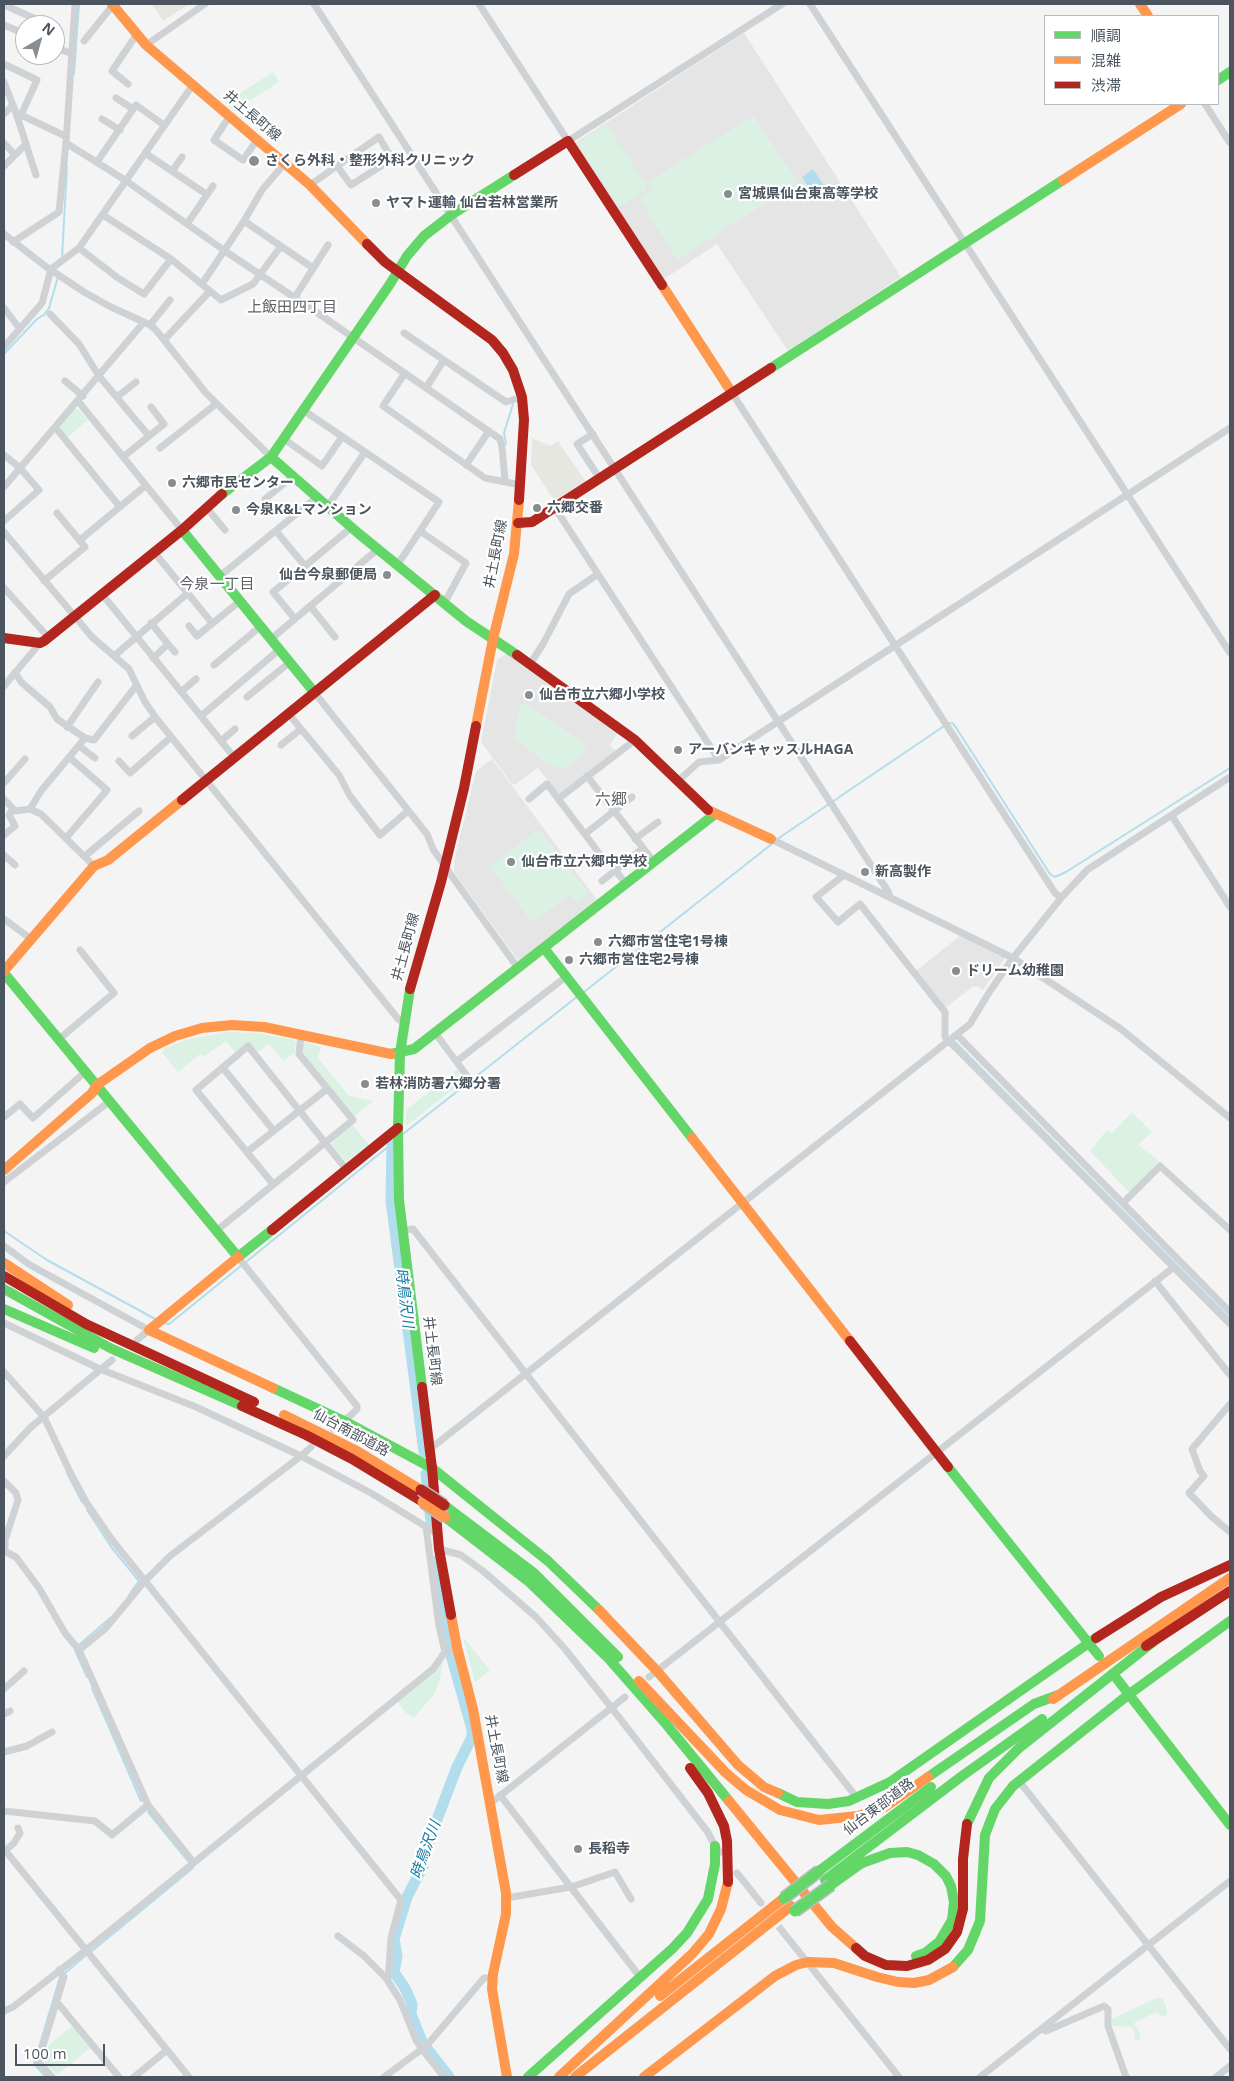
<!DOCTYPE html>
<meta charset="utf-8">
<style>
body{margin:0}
#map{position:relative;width:1234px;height:2081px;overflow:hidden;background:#f4f4f4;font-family:"Open Sans","Noto Sans JP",sans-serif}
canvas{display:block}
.frame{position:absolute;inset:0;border:5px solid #4b555f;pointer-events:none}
.legend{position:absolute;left:1044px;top:15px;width:175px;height:90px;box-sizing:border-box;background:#fff;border:1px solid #b7bbbf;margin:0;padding:6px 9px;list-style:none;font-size:15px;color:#4b555f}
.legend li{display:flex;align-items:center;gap:10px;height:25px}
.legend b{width:25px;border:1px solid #b7bbbf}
.north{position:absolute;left:15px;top:15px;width:50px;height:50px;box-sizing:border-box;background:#fff;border:1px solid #b7bbbf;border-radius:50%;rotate:38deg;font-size:14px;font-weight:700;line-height:20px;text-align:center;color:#4b555f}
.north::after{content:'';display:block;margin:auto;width:18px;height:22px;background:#868d93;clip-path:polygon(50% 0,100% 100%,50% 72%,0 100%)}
.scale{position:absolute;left:15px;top:2044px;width:90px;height:22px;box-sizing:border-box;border:2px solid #4b555f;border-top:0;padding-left:6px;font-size:15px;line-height:18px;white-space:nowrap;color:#4b555f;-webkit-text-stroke:4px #fff;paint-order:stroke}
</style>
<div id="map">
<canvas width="1234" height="2081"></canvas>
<div class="frame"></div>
<ul class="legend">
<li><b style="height:6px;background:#63d668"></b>順調</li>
<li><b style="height:6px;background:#ff974d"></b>混雑</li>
<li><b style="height:6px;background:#b3261e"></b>渋滞</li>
</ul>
<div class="north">N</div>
<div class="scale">100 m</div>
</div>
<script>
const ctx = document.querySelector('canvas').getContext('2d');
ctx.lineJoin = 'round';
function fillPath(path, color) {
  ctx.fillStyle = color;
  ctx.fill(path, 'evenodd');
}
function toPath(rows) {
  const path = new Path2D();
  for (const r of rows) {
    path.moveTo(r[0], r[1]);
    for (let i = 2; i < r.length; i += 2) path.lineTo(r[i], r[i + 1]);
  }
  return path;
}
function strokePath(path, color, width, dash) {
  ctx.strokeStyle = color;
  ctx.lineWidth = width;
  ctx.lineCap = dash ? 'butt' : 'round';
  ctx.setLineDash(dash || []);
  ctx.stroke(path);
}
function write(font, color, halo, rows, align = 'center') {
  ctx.font = font + ' "Open Sans","Noto Sans JP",sans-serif';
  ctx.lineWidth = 4.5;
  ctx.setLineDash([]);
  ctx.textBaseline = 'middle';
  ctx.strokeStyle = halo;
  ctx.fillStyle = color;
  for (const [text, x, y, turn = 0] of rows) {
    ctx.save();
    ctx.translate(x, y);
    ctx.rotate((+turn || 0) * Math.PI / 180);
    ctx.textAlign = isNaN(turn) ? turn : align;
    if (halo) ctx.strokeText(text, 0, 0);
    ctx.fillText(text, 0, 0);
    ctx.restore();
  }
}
const commercial = toPath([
 [152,4,190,4,163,21],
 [532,438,550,446,558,441,586,482,555,502,531,465]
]);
const education = toPath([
 [744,33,901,277,788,351,717,244,664,279,575,143],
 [508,653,619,731,610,745,616,751,559,795,538,768,516,784,512,784,481,742,497,660],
 [492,759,597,900,521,961,517,959,454,872,455,857,476,771],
 [961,935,1004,955,1005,958,983,990,978,986,972,987,944,1009,916,971]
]);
const green = toPath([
 [273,72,279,82,234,111,225,103],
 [754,116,798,182,677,260,639,198,652,189,647,182],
 [606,124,647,186,645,191,619,207,578,145,580,142],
 [74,409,78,409,88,420,68,437,60,428,60,425],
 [524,702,587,745,568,770,547,764,515,739,518,710],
 [536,831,543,834,589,894,577,904,570,895,536,920,530,920,490,866],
 [228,1032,255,1033,293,1039,296,1043,295,1052,283,1061,269,1044,257,1053,247,1042,235,1052,226,1041,203,1057,200,1054,178,1072,162,1052,165,1048,189,1039],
 [305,1042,321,1047,318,1058,349,1096,373,1101,353,1117,301,1053,301,1044],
 [458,1069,466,1079,406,1126,406,1110],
 [1132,1112,1152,1132,1138,1145,1159,1161,1130,1193,1090,1151,1107,1130,1112,1133],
 [352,1124,369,1145,346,1162,332,1145,332,1141],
 [463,1637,490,1670,475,1682],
 [443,1662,440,1679,435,1693,414,1718,406,1713,397,1701],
 [1162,1998,1166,2006,1167,2015,1161,2016,1156,2012,1134,2023,1141,2035,1138,2041,1134,2039,1135,2033,1131,2027,1113,2026,1111,2022,1112,2019,1154,1999],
 [73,2025,90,2048,57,2075,43,2061,49,2045]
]);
const water = toPath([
 [813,169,826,188,813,195,802,177]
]);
const stream = toPath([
 [74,74,79,4],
 [62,258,67,166],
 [4,354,37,319,44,315,49,308,58,277],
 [506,444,504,433,513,404],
 [948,724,952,723,955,726,1050,874,1055,877,1066,872,1230,768],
 [776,840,944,726],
 [584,992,773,843],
 [954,1041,1230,1319],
 [403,1134,578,996],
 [4,1231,47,1260,157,1320],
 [246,1262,394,1142],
 [163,1323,169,1324,173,1321,242,1265],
 [67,1473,82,1502],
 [87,1510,112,1548,139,1581,129,1595],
 [79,1645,110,1618],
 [75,1650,87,1677],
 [92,1688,141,1801],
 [148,1812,188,1861],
 [92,1951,193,1868],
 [65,1973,85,1956],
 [46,2077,34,2064,60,1977]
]);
const river = toPath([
 [392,1144,391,1201,424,1452],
 [426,1474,431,1521],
 [436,1561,448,1645],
 [423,2044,411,2014,412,2004,405,1988,394,1972,397,1956,394,1939,407,1897,423,1866,425,1851,457,1767,472,1737,472,1729,451,1655],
 [428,2050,449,2077]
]);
const streetTunnel = toPath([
 [772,1918,783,1932]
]);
const street = toPath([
 [314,4,889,893,889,897],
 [479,4,568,141,782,4],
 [810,4,1230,653],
 [4,5,38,20],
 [4,25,25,34],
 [84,41,113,5],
 [146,45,205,4],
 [55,47,72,54],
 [4,66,6,65,37,80,21,115],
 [4,82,16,113,36,175],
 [128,84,112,71,137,34],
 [116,98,133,109],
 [1205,104,1230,143],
 [4,114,13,105],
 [19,114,65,136],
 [229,117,214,140,243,160,257,140],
 [102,119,120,130],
 [4,143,15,155],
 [66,143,125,180,225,251,322,316,500,439,502,447,505,480],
 [145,153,206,194],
 [97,162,136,105,164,125],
 [4,166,26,144],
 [173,170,182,157],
 [310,185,337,166,379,137,392,159,351,185,337,166],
 [103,215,171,259,221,300,253,284,281,246],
 [244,221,313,268],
 [187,224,213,186],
 [4,234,45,266,84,292,109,306,150,325,156,330,206,393,271,457],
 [13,242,59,212,66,143,75,4],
 [79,248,118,278,144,294,171,259],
 [202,284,244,221,262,190,285,163],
 [295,297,328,245],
 [4,308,20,329],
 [50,314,79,344,99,376,149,436],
 [150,325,170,300],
 [404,333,506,402,522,397],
 [164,340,210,291],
 [4,347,42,303,51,269,79,248,192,86],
 [405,373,383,406,485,478,521,485],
 [65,381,83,396],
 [426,388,444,360],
 [732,393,1055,893,1061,898],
 [117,397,136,382],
 [78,401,182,530],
 [303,410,439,502,420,531],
 [55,427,120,507],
 [593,434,577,444,600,479],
 [284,439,322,466,342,437],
 [160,448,216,404],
 [4,455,20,468,39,490,4,521],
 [123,457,164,424,151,407],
 [466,465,489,431],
 [4,487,144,322],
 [265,499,293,476],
 [328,506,365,452],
 [206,507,225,530],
 [555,508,719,760,699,762,679,780],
 [276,531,305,566,352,527],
 [4,532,92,637,129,669,145,702,156,718,399,1020,405,1020],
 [80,540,145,486],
 [154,552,212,623],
 [398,564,420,531,466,563,445,602],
 [220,576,317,497],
 [44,581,85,547,57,513],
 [4,588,49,638],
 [102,594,234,757],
 [311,607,335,637],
 [295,619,273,592,305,566],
 [151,623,168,644,153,658],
 [189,626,197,636,240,601],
 [271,639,378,549],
 [168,644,175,652],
 [114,656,188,593],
 [530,664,543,644,569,594,598,574],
 [214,665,261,626],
 [4,686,40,643],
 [181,692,196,679],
 [314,692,427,834,433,849,451,875,518,968],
 [247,697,290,662],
 [288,713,339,775,350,796,380,835,408,811],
 [201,716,280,649],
 [67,727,98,682],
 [132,736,155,717],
 [85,738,94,740,136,686],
 [221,741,235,729],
 [281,745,301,729],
 [79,746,95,758],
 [719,760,1230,428],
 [119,761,130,773,171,737],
 [587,776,654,862],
 [4,783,25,759],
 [4,799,15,811,30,809,41,791,85,738,57,719,50,707,21,682,15,672],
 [529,799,547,784,599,853],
 [558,799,635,740],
 [30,809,41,814,94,866],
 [1172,816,1230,907],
 [585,834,632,797],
 [4,835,15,826,9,815,13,809],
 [66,838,107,790,69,757],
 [635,839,658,822],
 [771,839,1013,958,1121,1029,1230,1118],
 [4,855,15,865],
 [85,856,139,811],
 [616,871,626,884],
 [844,875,816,897,838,922,860,904,945,1012,945,1037,949,1041,1230,1324],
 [602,881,643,848],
 [4,919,31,939],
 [435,1033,468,1077],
 [957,1035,1230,1312],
 [59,1039,114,993,80,950],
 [457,1061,567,976],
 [223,1068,274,1131],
 [4,1117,20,1104,33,1118,85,1072],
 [247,1152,327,1089],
 [4,1182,110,1101],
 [273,1184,196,1090,248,1046,346,1169],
 [1123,1203,1160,1166,1230,1230],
 [402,1230,413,1229,857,1798],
 [216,1231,353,1120,299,1054,301,1034],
 [4,1246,30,1265,149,1330,137,1340],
 [238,1257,357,1406,357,1409,351,1415,333,1429],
 [1155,1281,1230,1375],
 [4,1323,100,1369,196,1407,301,1456,311,1447],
 [4,1372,44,1417,70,1472,86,1502,113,1541,401,1900,391,1938,388,1981],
 [1230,1404,1192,1449,1200,1471,1204,1476,1189,1493,1211,1516,1230,1532],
 [430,1449,970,1024,990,991,1013,958,1061,898,1087,870,1230,777],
 [4,1456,31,1427,112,1360],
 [4,1481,16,1493,18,1500,5,1540,5,1550],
 [426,1527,439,1626,445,1652],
 [439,1549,461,1555,483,1571,536,1617,565,1649,611,1707,707,1831,715,1846,720,1852],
 [4,1551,16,1557,39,1588,65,1633,79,1650,148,1805,193,1862],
 [79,1650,105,1629,144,1582,170,1556,301,1456,371,1493,438,1534],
 [649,1677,1174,1267],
 [4,1689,24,1671],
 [4,1714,10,1711],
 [4,1752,27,1746,52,1732],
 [1019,1781,1230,2049],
 [500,1795,640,1977],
 [491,1803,625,1697],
 [4,1811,95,1821,112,1835,148,1805],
 [4,1849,189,2077],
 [5,1851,14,1843,20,1833,18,1828],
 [737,1873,761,1903],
 [506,1898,571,1887,615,1872,631,1899],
 [783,1932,899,2077],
 [338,1936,364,1956,386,1978,400,2000,416,2040,422,2049,428,2044,484,1978,492,1978],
 [56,2001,119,2077],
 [4,2011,13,2007,86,1950,433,1669,445,1652,457,1647],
 [1043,2029,1046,2031,1104,2006,1108,2009,1108,2026,1126,2077],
 [52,2077,38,2062,64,1977,59,1970],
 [134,2077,167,2050],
 [384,2077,422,2049,444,2077],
 [980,2077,1230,1881],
 [1216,2077,1230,2066]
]);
const fast = toPath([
 [1218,80,1230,72],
 [771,368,1063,180],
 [271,457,358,533,466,621,517,655],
 [222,494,271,457,390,284,407,256,424,236,451,215,514,175],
 [182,530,314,692],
 [544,948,692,1138],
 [4,973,238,1257,272,1230],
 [410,989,400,1053,398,1128,399,1200,422,1387],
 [391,1054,414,1049,715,814],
 [4,1289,110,1348,242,1406],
 [4,1309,94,1348],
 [273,1388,344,1421,432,1468,548,1561,599,1610],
 [948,1467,1099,1656],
 [444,1505,534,1573,618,1657],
 [445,1517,528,1581,609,1659,666,1724,729,1801],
 [1117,1679,1230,1825],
 [928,1777,1034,1704,1058,1695],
 [778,1793,797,1802,828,1804,849,1801,890,1782,1096,1638],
 [967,1824,989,1778,1019,1748,1153,1642],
 [819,1871,931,1787],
 [825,1880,962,1776,1042,1719],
 [831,1885,862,1863,890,1853,907,1852,918,1855,934,1864,946,1876,951,1886,954,1902,952,1920,939,1942,925,1953,916,1956],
 [953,1967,968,1950,980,1921,985,1835,995,1809,1013,1786,1128,1695,1230,1621],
 [528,2077,672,1949,687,1933,708,1899,715,1864,715,1846]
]);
const slow = toPath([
 [112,4,146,45,310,185,367,244],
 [1140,4,1148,16],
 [1063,180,1181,104],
 [662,285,732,393],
 [476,726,493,639,514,554,519,500],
 [708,810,771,839],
 [4,971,94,866,108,860,182,800],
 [97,1085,150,1048,175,1036,202,1028,232,1025,264,1027,391,1054],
 [692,1138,850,1341],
 [4,1170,92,1093,97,1085],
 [238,1257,149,1330,273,1388],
 [4,1263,68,1305],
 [284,1415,357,1451,421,1490],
 [599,1610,657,1671,738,1765,764,1787,778,1793],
 [451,1615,457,1647,473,1709,506,1893,506,1914,493,1974,492,1989,507,2077],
 [639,1681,726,1773,746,1790,780,1810,819,1820,858,1816,885,1807,928,1777],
 [1053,1699,1230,1578],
 [729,1801,832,1927,856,1948],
 [660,1996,784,1898],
 [559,2077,692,1954,709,1934,721,1909,728,1882],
 [575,2077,791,1906],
 [644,2077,775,1976,796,1965,808,1962,834,1963,877,1977,898,1982,914,1983,929,1980,953,1967]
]);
const jam = toPath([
 [514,175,568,141,662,285],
 [367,244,385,262,492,340,503,353,513,370,522,397,524,420,519,500],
 [518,523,532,522,771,368],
 [4,638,40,643,44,641,182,530,222,494],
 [517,655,635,740,708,810],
 [182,800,435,595],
 [410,989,441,882,464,788,476,726],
 [272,1230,398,1128],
 [4,1276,86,1324,254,1402],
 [850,1341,948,1467],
 [422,1387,432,1468,439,1549,451,1615],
 [242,1406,306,1435,352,1459,423,1502],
 [1096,1638,1161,1597,1230,1565],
 [1146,1646,1230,1591],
 [690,1768,708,1793,724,1826,727,1841,728,1882],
 [856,1948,865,1956,886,1965,907,1966,928,1960,945,1949,957,1932,963,1909,963,1859,967,1824]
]);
const fastBridge = toPath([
 [784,1898,819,1871],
 [795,1911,831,1885]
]);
const slowBridge = toPath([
 [423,1502,445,1517]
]);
const jamBridge = toPath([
 [421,1490,444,1505]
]);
const markers = [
 [254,161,6,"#868d93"],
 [728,194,5,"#868d93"],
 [376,203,5,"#868d93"],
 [172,483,5,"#868d93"],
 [537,508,5,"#868d93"],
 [236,510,5,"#868d93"],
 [387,575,5,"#868d93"],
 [529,695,5,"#868d93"],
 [678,750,5,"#868d93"],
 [511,862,5,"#868d93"],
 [865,872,5,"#868d93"],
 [598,942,5,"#868d93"],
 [569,960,5,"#868d93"],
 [956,971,5,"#868d93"],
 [365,1084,5,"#868d93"],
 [578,1849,5,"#868d93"]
];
const streetNames = [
 ["井土長町線",252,116,40],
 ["井土長町線",496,554,-79],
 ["井土長町線",406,947,-75],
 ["井土長町線",432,1351,83],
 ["仙台南部道路",351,1433,28],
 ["井土長町線",496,1749,79],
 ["仙台東部道路",879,1807,-37]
];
const poiNames = [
 ["さくら外科・整形外科クリニック",265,161],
 ["宮城県仙台東高等学校",738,194],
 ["ヤマト運輸 仙台若林営業所",386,203],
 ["六郷市民センター",182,483],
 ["六郷交番",547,508],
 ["今泉K&Lマンション",246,510],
 ["仙台今泉郵便局",377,575,"right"],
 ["仙台市立六郷小学校",539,695],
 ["アーバンキャッスルHAGA",688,750],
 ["仙台市立六郷中学校",521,862],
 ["新高製作",875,872],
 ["六郷市営住宅1号棟",608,942],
 ["六郷市営住宅2号棟",579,960],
 ["ドリーム幼稚園",966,971],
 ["若林消防署六郷分署",375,1084],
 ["長稻寺",588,1849]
];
const neighbourhoodNames = [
 ["上飯田四丁目",292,308],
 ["今泉一丁目",217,585]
];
const waterNames = [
 ["時鳥沢川",404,1298,83],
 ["時鳥沢川",426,1850,-70]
];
const quarterNames = [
 ["六郷",611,800]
];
fillPath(commercial, '#e7e7e2');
fillPath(education, '#e6e5e5');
fillPath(green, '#daf1e4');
fillPath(water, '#b2ddec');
strokePath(stream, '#b2ddec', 2);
strokePath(river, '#b2ddec', 11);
strokePath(streetTunnel, '#d2d4d6', 7, [7, 3.5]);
strokePath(street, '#cfd2d4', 7);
strokePath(fast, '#63d668', 10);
strokePath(slow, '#ff974d', 10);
strokePath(jam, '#b3261e', 10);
strokePath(fastBridge, '#b9bdc2', 14, []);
strokePath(slowBridge, '#b9bdc2', 14, []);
strokePath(jamBridge, '#b9bdc2', 14, []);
strokePath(fastBridge, '#63d668', 11);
strokePath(slowBridge, '#ff974d', 11);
strokePath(jamBridge, '#b3261e', 11);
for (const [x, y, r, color] of markers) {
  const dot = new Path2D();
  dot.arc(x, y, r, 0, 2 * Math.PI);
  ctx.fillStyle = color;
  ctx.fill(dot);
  strokePath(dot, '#fff', 2);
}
write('14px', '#4b555f', '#fff', streetNames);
write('bold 14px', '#4b555f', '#fff', poiNames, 'left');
write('15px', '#5f6267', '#fff', neighbourhoodNames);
write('italic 15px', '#147da1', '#fff', waterNames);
write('16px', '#5f6267', '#fff', quarterNames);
</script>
